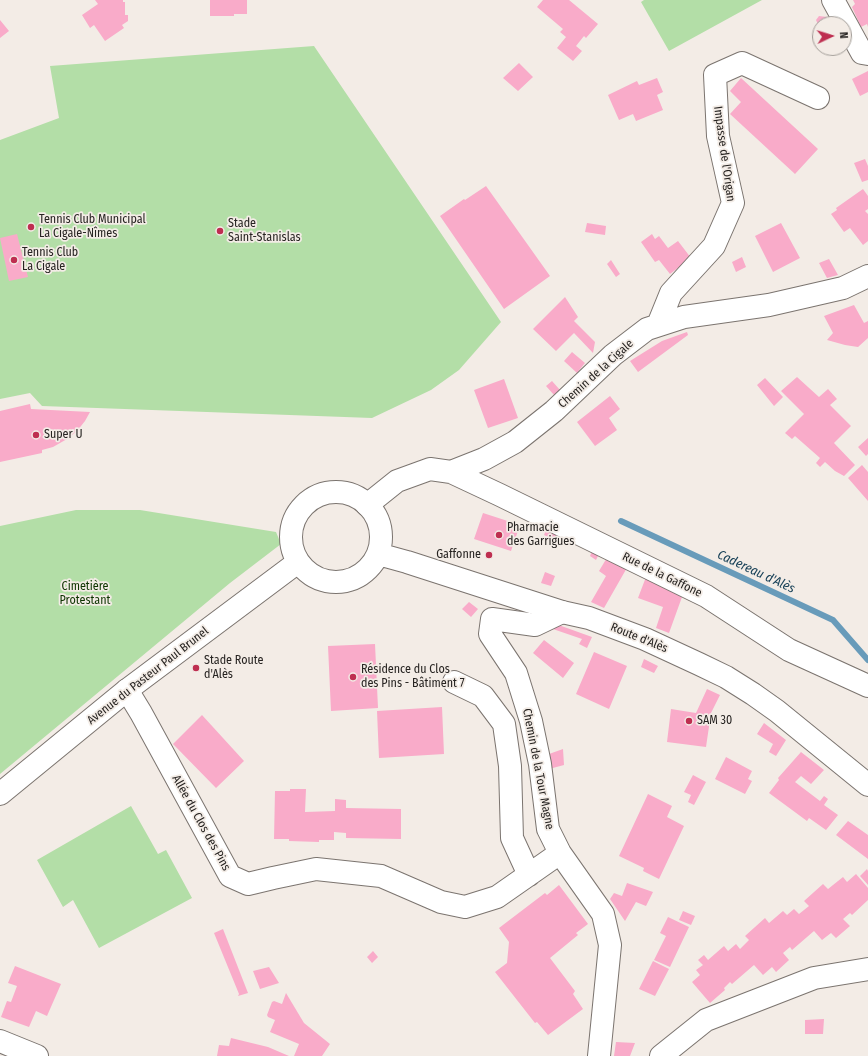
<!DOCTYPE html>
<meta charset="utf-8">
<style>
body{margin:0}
#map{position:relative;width:868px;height:1056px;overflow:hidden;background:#f3ece6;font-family:"Fira Sans Condensed",sans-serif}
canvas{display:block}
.north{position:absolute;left:812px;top:16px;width:40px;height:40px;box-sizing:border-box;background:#f3ece6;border:1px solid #a19c97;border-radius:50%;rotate:86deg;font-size:11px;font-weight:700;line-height:16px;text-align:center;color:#262321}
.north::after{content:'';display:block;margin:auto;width:14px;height:18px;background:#be2e50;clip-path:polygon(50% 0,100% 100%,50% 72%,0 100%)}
</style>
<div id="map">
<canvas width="868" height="1056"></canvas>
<div class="north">N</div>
</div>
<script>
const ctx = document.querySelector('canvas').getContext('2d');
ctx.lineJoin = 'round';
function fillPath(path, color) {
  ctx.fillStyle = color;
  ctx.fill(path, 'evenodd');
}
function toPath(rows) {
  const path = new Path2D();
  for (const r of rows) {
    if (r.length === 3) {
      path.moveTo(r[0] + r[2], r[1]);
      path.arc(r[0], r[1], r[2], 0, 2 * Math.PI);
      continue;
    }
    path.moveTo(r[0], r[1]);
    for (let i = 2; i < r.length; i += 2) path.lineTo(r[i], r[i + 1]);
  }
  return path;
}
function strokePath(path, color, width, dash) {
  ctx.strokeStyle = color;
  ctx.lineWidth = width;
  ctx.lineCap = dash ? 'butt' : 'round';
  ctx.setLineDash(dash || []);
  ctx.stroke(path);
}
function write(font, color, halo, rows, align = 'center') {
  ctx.font = font + ' "Fira Sans Condensed",sans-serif';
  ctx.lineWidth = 3.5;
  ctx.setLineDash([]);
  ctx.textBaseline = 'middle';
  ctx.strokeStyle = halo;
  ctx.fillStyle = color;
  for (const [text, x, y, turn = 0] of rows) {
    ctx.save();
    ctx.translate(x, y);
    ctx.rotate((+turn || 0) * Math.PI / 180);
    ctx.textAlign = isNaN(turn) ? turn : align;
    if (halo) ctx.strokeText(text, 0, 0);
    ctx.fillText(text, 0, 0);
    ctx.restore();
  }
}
const green = toPath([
 [644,0,762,0,669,51,641,2],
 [314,46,501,322,459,370,431,390,372,418,42,406,30,393,0,399,0,140,59,118,50,66],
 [76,510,140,510,276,532,281,544,230,583,0,774,0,526],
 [131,806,158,854,166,850,192,898,99,948,73,900,63,907,37,860]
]);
const stream = toPath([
 [621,521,833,620,868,660]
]);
const building = toPath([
 [95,0,123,0,123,2,125,2,125,15,128,15,128,21,122,25,124,28,105,41,94,25,90,28,82,15,98,4],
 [210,0,247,0,247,14,234,14,234,16,210,16],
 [543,0,569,0,598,24,586,38,584,36,576,46,582,51,573,61,557,48,566,37,560,32,563,29,537,7],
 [853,0,868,0,868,27,867,24,861,27,852,7,855,4],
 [819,16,827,17,831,24,820,24,820,29,816,20],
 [0,20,9,31,0,38],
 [519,63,533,77,518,91,503,78],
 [868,71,868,92,860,96,852,79],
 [657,78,663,92,657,95,663,110,636,121,633,114,619,120,608,95,637,81,639,85],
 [741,78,818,149,795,174,730,114,741,102,730,91],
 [865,159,868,166,868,180,862,182,854,163],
 [486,186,550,276,504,309,440,216,464,199,465,200],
 [863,189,868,196,868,209,865,211,868,214,868,241,863,245,850,228,844,232,831,214,837,210,836,208],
 [587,223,606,226,605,235,585,232],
 [781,223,800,258,773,272,755,236],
 [17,234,28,277,9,281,0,238],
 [652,234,655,239,659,236,668,248,678,241,691,258,670,274,659,260,655,262,641,242],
 [742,257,746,267,736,272,732,262],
 [829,259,838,275,827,278,819,263],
 [611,260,620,274,616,277,607,264],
 [565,297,578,317,574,321,595,342,593,353,574,333,556,351,533,329],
 [854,305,864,323,868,321,868,338,858,347,845,345,827,340,833,333,824,316],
 [687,332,688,335,638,372,630,361,662,341],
 [572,352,585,363,577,373,564,361],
 [797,377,819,397,828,389,837,399,830,405,851,426,834,443,855,465,844,476,835,471,825,462,820,467,816,463,820,458,795,436,792,439,785,433,804,414,781,391],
 [765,378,783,397,774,406,757,385],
 [504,379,518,418,488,428,474,390],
 [552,381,560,390,554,395,546,386],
 [610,396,620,409,609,418,617,430,595,446,577,422],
 [30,404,31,409,90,412,85,421,77,431,67,439,53,447,42,450,42,453,0,462,0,411],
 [868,438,868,454,866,456,858,447],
 [862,465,868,472,868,501,848,478],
 [483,513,520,525,511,551,474,539],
 [547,527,558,531,555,540,544,535],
 [593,549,600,552,596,560,590,556],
 [608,556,628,566,604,608,591,602,606,576,599,571],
 [545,572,555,576,551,586,541,583],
 [646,577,682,597,669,633,656,628,663,607,638,598],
 [469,602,478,609,471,617,462,609],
 [553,623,592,637,587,648,579,644,582,639,550,628],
 [544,640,574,663,563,678,533,653],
 [375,644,378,708,331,711,328,646],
 [594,652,627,666,609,709,576,694],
 [644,659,658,666,654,673,641,667],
 [707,689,720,695,711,713,706,747,667,742,671,709,696,713],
 [442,707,444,754,379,758,377,711],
 [202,715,244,761,216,788,173,744],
 [764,723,786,740,776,756,769,752,773,744,757,734],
 [563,749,564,765,549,769,549,754],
 [801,752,824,770,811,784,801,776,795,782,820,801,824,796,828,799,824,805,838,815,826,830,809,818,807,821,769,793,779,780,778,778],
 [726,757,752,771,748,779,752,781,745,794,715,779],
 [693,775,706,782,694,805,688,802,691,795,684,792],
 [290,789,306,789,305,812,335,811,335,799,346,800,346,808,401,809,401,839,346,838,346,833,334,832,334,840,319,840,319,842,289,841,289,839,274,839,275,791,290,791],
 [648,794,672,806,667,817,684,826,659,879,643,871,644,868,619,856],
 [848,821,868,835,868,859,836,835],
 [867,869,868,871,868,885,860,876],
 [856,874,868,888,868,900,852,915,850,913,843,919,850,926,836,938,831,933,822,940,814,931,792,950,790,947,783,953,789,960,776,972,772,967,763,975,754,965,732,984,730,982,724,988,725,990,710,1003,692,982,700,975,696,970,703,965,698,960,704,955,708,960,724,946,728,951,736,944,740,949,749,940,745,936,765,918,769,923,783,911,787,915,794,909,799,914,809,906,804,901,823,884,828,889,843,877,847,882],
 [627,883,653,892,646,906,636,902,625,921,610,899,614,893,622,896],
 [559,885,588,924,576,933,578,935,550,958,575,991,573,994,583,1009,548,1035,537,1022,535,1023,495,972,507,963,509,942,499,928,545,893,547,895],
 [683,911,695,916,691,925,679,920],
 [668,917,689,927,670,967,654,960,666,936,660,933],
 [223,929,248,993,238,996,239,994,214,933],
 [373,951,378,957,372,963,367,957],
 [653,961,669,969,655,996,639,989],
 [15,966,61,984,47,1016,36,1011,29,1027,1,1017,7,1001,11,1002,17,986,8,983],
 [269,967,279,983,260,989,253,971],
 [286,993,304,1023,330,1044,322,1056,294,1056,299,1044,270,1032,275,1020,268,1017,267,1015,272,1002,274,1001,282,1004],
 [824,1019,823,1034,805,1034,805,1020],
 [231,1038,268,1047,289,1056,217,1056,219,1045,229,1046],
 [616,1042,635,1043,630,1056,614,1056]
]);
const minor = toPath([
 [833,0,862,53,868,54],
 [658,325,671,293,714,246,733,203,718,136,715,75,742,63,818,98],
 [451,472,500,495,706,596,789,650,868,686],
 [367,505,397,481,430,469,451,472,484,459,515,442,554,411,613,355,647,329,684,317,769,305,843,288,868,276],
 [562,612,535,625,492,619,490,634,516,673,531,721,540,764,548,829,560,853,603,914,610,945,599,1056],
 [454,682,483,696,504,724,510,766,512,838,529,875],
 [127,690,141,713,230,876,248,884,273,878,316,869,381,876,441,902,465,907,497,897,560,853],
 [0,1041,37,1056],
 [661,1056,706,1020,814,978,868,969]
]);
const major = toPath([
 [336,537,45],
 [378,554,407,562,562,612,589,618,645,639,699,664,726,677,753,694,777,711,868,785],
 [0,794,127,690,298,562]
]);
const markers = [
 [31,227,4,"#be2e50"],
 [220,231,4,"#be2e50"],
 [14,260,4,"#be2e50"],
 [36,435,4,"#be2e50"],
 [499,535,4,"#be2e50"],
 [489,555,4,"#be2e50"],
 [196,668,4,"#be2e50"],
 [353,677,4,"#be2e50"],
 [689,721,4,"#be2e50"]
];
const streetNames = [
 ["Impasse de l'Origan",724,154,82],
 ["Chemin de la Cigale",596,374,-42],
 ["Rue de la Gaffone",662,575,26],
 ["Route d'Alès",639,638,22],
 ["Avenue du Pasteur Paul Brunel",148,676,-38],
 ["Chemin de la Tour Magne",538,769,79],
 ["Allée du Clos des Pins",201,823,61]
];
const poiNames = [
 ["Tennis Club Municipal",39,220],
 ["La Cigale-Nîmes",39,234],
 ["Stade",228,224],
 ["Saint-Stanislas",228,238],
 ["Tennis Club",22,253],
 ["La Cigale",22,267],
 ["Super U",44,435],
 ["Pharmacie",507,528],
 ["des Garrigues",507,542],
 ["Gaffonne",481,555,"right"],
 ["Stade Route",204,661],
 ["d'Alès",204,675],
 ["Résidence du Clos",361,670],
 ["des Pins - Bâtiment 7",361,684],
 ["SAM 30",697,721]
];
const parkNames = [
 ["Cimetière",85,587],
 ["Protestant",85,601]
];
const waterNames = [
 ["Cadereau d'Alès",756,572,25]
];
fillPath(green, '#b3dea7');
strokePath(stream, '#689bba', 6);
fillPath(building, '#f9abc9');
strokePath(minor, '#7b746f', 24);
strokePath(major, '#7b746f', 24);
strokePath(minor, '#fff', 22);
strokePath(major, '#fff', 22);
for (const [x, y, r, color] of markers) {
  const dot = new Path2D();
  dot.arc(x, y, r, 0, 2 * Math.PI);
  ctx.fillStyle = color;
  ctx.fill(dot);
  strokePath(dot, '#f3ece6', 1.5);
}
write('12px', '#262321', '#f3ece6', streetNames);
write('12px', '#262321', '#f3ece6', poiNames, 'left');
write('12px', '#0e3500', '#f3ece6', parkNames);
write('italic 13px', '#153f56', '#f3ece6', waterNames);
</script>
